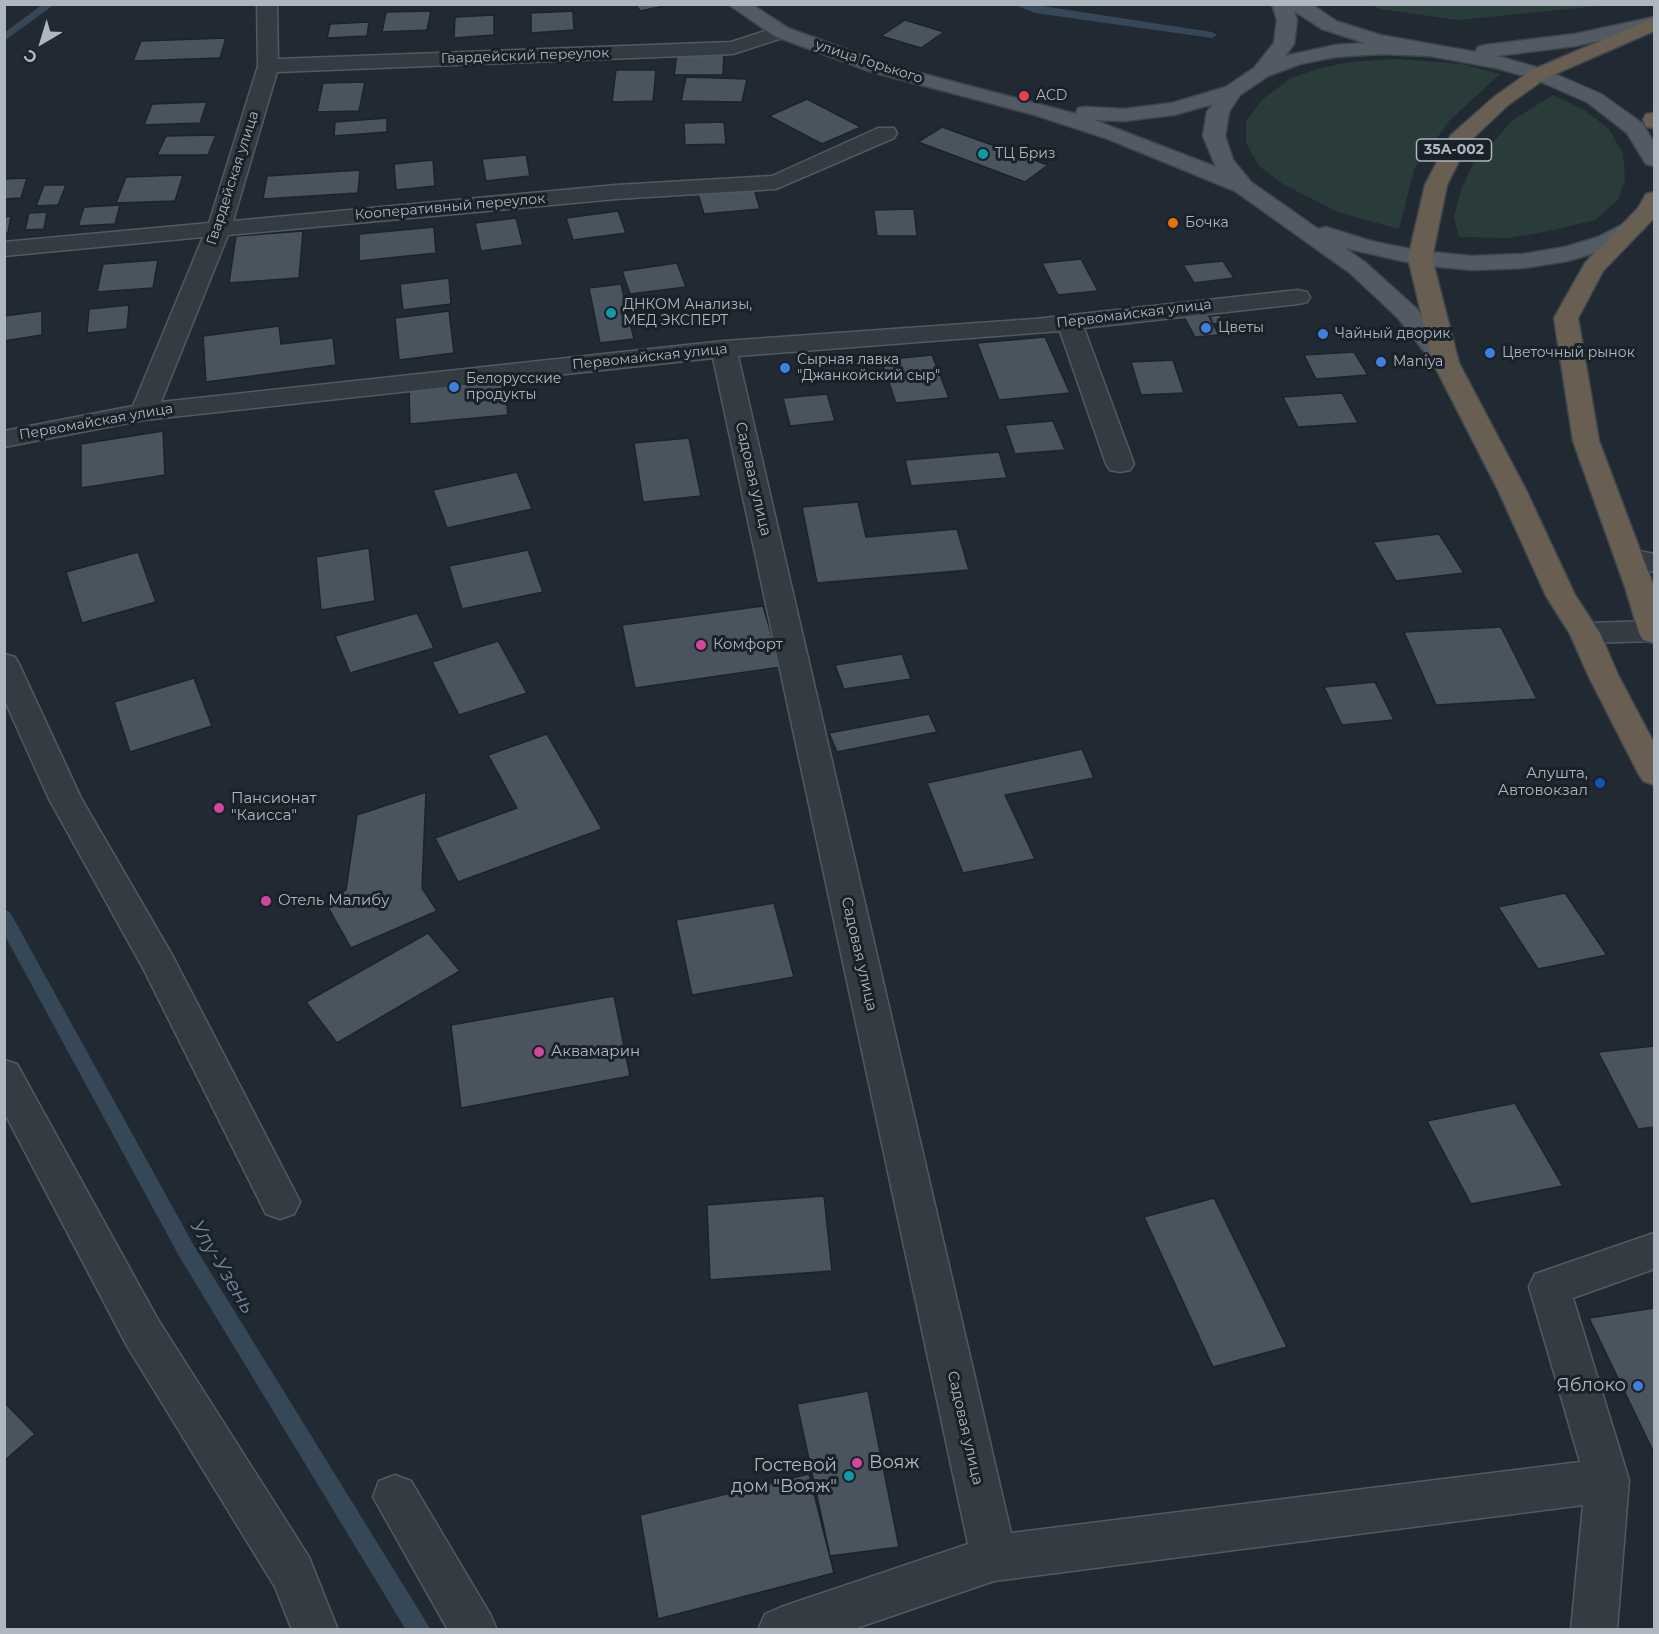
<!DOCTYPE html>
<meta charset="utf-8">
<style>
body{margin:0}
#map{position:relative;width:1659px;height:1634px;overflow:hidden;background:#212a32;font-family:Montserrat,sans-serif}
canvas{display:block}
.frame{position:absolute;inset:0;border:6px solid #aeb7c0;pointer-events:none}
.north{position:absolute;left:12px;top:12px;width:60px;height:60px;-webkit-text-stroke:4px #1a2128;paint-order:stroke;rotate:218deg;font-size:16px;font-weight:700;line-height:24px;text-align:center;color:#aeb7c0}
.north::after{content:'';display:block;margin:auto;width:21px;height:27px;background:#aeb7c0;clip-path:polygon(50% 0,100% 100%,50% 72%,0 100%)}
</style>
<div id="map">
<canvas width="1659" height="1634"></canvas>
<div class="frame"></div>
<div class="north">С</div>
</div>
<script>
const ctx = document.querySelector('canvas').getContext('2d');
ctx.lineJoin = 'round';
function fillPath(path, color) {
  ctx.fillStyle = color;
  ctx.fill(path, 'evenodd');
}
function toPath(rows) {
  const path = new Path2D();
  for (const r of rows) {
    path.moveTo(r[0], r[1]);
    for (let i = 2; i < r.length; i += 2) path.lineTo(r[i], r[i + 1]);
  }
  return path;
}
function strokePath(path, color, width, dash) {
  ctx.strokeStyle = color;
  ctx.lineWidth = width;
  ctx.lineCap = dash ? 'butt' : 'round';
  ctx.setLineDash(dash || []);
  ctx.stroke(path);
}
function write(font, color, halo, rows, align = 'center') {
  ctx.font = font + ' Montserrat,sans-serif';
  ctx.lineWidth = 6;
  ctx.setLineDash([]);
  ctx.textBaseline = 'middle';
  ctx.strokeStyle = halo;
  ctx.fillStyle = color;
  for (const [text, x, y, turn = 0] of rows) {
    ctx.save();
    ctx.translate(x, y);
    ctx.rotate((+turn || 0) * Math.PI / 180);
    ctx.textAlign = isNaN(turn) ? turn : align;
    if (halo) ctx.strokeText(text, 0, 0);
    ctx.fillText(text, 0, 0);
    ctx.restore();
  }
}
const green = toPath([
 [1371,5,1609,5,1458,20,1380,9],
 [1396,59,1462,64,1500,74,1450,120,1414,169,1399,229,1338,212,1283,184,1259,166,1246,143,1246,121,1263,99,1291,78,1320,68,1351,62],
 [1553,95,1584,110,1609,129,1623,154,1625,180,1618,200,1595,220,1554,230,1509,238,1459,237,1454,217,1461,190,1473,164,1513,120]
]);
const stream = toPath([
 [43,4,55,4,4,41,4,33,43,4],
 [1013,4,1029,4,1212,32,1217,35,1212,38,1035,13,1013,4],
 [4,910,10,912,193,1244,431,1630,406,1630,179,1256,4,934,4,910]
]);
const building = toPath([
 [635,4,674,4,640,11,635,4],
 [431,11,427,30,382,32,386,12,431,11],
 [573,11,574,30,531,33,531,13,573,11],
 [494,15,494,35,454,38,455,17,494,15],
 [905,20,944,32,921,48,881,36,905,20],
 [369,22,367,36,327,38,330,24,369,22],
 [226,38,220,58,133,61,141,41,226,38],
 [677,54,724,54,723,75,674,75,677,54],
 [616,70,656,70,653,101,612,102,616,70],
 [686,77,747,79,742,102,681,101,686,77],
 [365,82,359,111,317,112,323,83,365,82],
 [807,99,861,127,822,144,769,116,807,99],
 [207,102,200,123,144,125,152,104,207,102],
 [387,118,387,132,334,136,335,122,387,118],
 [724,122,726,144,685,145,684,123,724,122],
 [942,127,1048,165,1025,182,918,142,942,127],
 [216,135,208,155,157,155,166,136,216,135],
 [526,155,530,176,486,181,482,159,526,155],
 [433,160,435,186,396,190,394,164,433,160],
 [360,170,358,193,263,199,267,176,360,170],
 [183,175,175,201,116,203,126,177,183,175],
 [27,178,21,198,4,199,4,179,27,178],
 [44,185,66,185,58,205,36,206,44,185],
 [754,189,760,209,704,214,698,194,754,189],
 [120,205,115,224,78,226,84,207,120,205],
 [914,209,917,236,877,236,874,210,914,209],
 [618,211,626,233,573,240,566,218,618,211],
 [47,212,44,229,25,230,29,213,47,212],
 [11,216,8,233,4,233,4,217,11,216],
 [516,218,523,245,481,251,475,223,516,218],
 [434,227,436,253,359,261,359,234,434,227],
 [303,231,299,278,229,283,236,236,303,231],
 [1081,259,1098,291,1058,295,1042,263,1081,259],
 [158,260,153,288,97,292,103,264,158,260],
 [1223,261,1234,278,1194,283,1183,265,1223,261],
 [677,263,686,287,630,294,622,271,677,263],
 [449,278,451,304,403,310,400,284,449,278],
 [621,284,634,339,600,343,589,288,621,284],
 [129,305,127,329,87,333,89,309,129,305],
 [42,311,42,335,4,341,4,316,42,311],
 [449,311,454,353,399,360,395,318,449,311],
 [1208,315,1219,335,1195,337,1184,317,1208,315],
 [1220,315,1224,323,1213,324,1210,316,1220,315],
 [279,326,281,344,333,338,336,365,206,382,203,336,279,326],
 [1045,337,1070,393,999,400,977,343,1045,337],
 [1354,352,1368,375,1316,379,1304,355,1354,352],
 [932,355,949,398,896,403,881,360,932,355],
 [1173,360,1184,393,1141,395,1131,362,1173,360],
 [504,379,508,415,410,424,409,388,504,379],
 [1342,393,1358,423,1298,427,1283,397,1342,393],
 [827,394,835,421,790,426,783,398,827,394],
 [1053,421,1065,450,1015,454,1005,425,1053,421],
 [163,431,165,475,81,488,81,444,163,431],
 [689,438,701,496,643,502,634,443,689,438],
 [999,452,1007,478,911,486,905,460,999,452],
 [517,472,532,509,447,528,433,490,517,472],
 [858,502,866,537,957,529,969,570,817,583,802,507,858,502],
 [1439,534,1464,573,1396,581,1373,542,1439,534],
 [369,548,375,601,321,610,316,557,369,548],
 [528,550,543,592,462,609,449,566,528,550],
 [138,552,156,602,82,623,66,572,138,552],
 [763,606,781,667,635,688,622,625,763,606],
 [417,613,434,648,350,673,335,636,417,613],
 [1501,627,1537,699,1436,705,1404,632,1501,627],
 [498,641,527,693,459,715,432,662,498,641],
 [902,654,911,679,844,689,835,665,902,654],
 [194,678,212,726,130,752,114,702,194,678],
 [1375,682,1394,720,1342,725,1324,687,1375,682],
 [929,714,937,732,837,752,829,733,929,714],
 [547,734,602,829,458,882,435,838,517,808,488,755,547,734],
 [1082,749,1094,778,1005,795,1035,859,963,873,927,783,1082,749],
 [426,792,422,888,437,911,351,948,324,900,346,890,357,815,426,792],
 [1565,893,1607,955,1538,969,1498,907,1565,893],
 [774,903,794,977,692,995,676,920,774,903],
 [428,933,460,971,337,1043,306,1002,428,933],
 [614,996,630,1076,461,1108,451,1025,614,996],
 [1654,1046,1654,1127,1638,1129,1598,1052,1654,1046],
 [1515,1103,1563,1186,1471,1204,1427,1121,1515,1103],
 [824,1196,832,1271,710,1280,707,1205,824,1196],
 [1214,1198,1287,1347,1213,1367,1144,1217,1214,1198],
 [1654,1308,1654,1453,1589,1318,1654,1308],
 [868,1391,899,1547,830,1556,797,1404,868,1391],
 [4,1402,35,1434,4,1461,4,1402],
 [809,1474,834,1573,658,1619,640,1515,809,1474]
]);
const minor = toPath([
 [257,4,277,4,278,59,731,42,781,26,788,28,791,32,788,36,733,54,277,72,233,221,616,185,772,176,878,128,894,128,897,133,894,138,776,189,616,199,228,235,161,402,724,341,1035,319,1298,290,1307,292,1310,297,1307,302,1298,304,1084,328,1134,464,1130,470,1120,472,1110,470,1106,464,1060,331,738,356,1011,1533,1580,1462,1529,1287,1535,1274,1654,1233,1654,1269,1573,1298,1629,1480,1617,1630,1571,1630,1583,1505,994,1581,851,1630,758,1630,765,1614,781,1607,968,1544,713,358,144,420,4,447,4,431,133,406,203,237,4,256,4,242,209,223,258,66,257,4],
 [1630,549,1654,554,1654,572,1620,565,1616,558,1620,551,1630,549],
 [1654,621,1654,641,1585,643,1574,640,1570,633,1574,626,1585,623,1654,621],
 [4,654,15,657,19,664,81,798,171,953,294,1190,300,1202,294,1214,280,1219,266,1214,144,970,49,799,4,699,4,654],
 [4,1060,17,1064,157,1318,309,1557,338,1630,292,1630,275,1587,127,1346,4,1112,4,1060],
 [395,1475,411,1481,490,1614,497,1630,448,1630,373,1497,379,1481,395,1475]
]);
const major = toPath([
 [728,4,751,4,788,28,886,64,1076,114,1078,108,1086,107,1124,109,1172,103,1226,87,1254,68,1274,43,1277,20,1272,4,1311,4,1336,21,1380,35,1475,52,1478,47,1485,45,1575,34,1654,17,1654,29,1575,46,1497,56,1546,70,1601,94,1643,124,1654,143,1654,166,1646,164,1627,133,1587,102,1532,78,1496,68,1430,56,1381,54,1335,57,1300,64,1268,76,1240,95,1229,112,1225,136,1233,160,1251,182,1318,229,1326,227,1371,241,1420,251,1472,256,1523,254,1565,247,1598,237,1635,218,1643,220,1647,225,1643,230,1614,247,1568,261,1523,268,1472,270,1420,265,1345,248,1366,263,1416,308,1459,363,1455,368,1446,371,1437,368,1398,318,1350,273,1235,191,1108,139,1035,115,872,72,774,36,728,4],
 [1294,11,1322,29,1365,43,1335,45,1285,56,1294,44,1297,20,1294,11],
 [1213,104,1207,112,1203,136,1216,167,1094,120,1124,121,1174,115,1213,104]
]);
const highway = toPath([
 [1654,18,1654,31,1546,78,1508,105,1468,143,1447,185,1432,258,1459,363,1526,490,1575,595,1600,633,1618,675,1654,743,1654,785,1643,781,1638,773,1588,675,1570,634,1546,596,1498,490,1433,363,1408,258,1425,185,1451,135,1494,97,1532,70,1654,18],
 [1654,113,1654,128,1646,127,1643,119,1646,114,1654,113],
 [1654,192,1654,218,1603,271,1578,318,1599,441,1654,587,1654,643,1643,640,1639,633,1625,587,1573,441,1554,318,1585,263,1638,208,1646,194,1654,192]
]);
const markers = [
 [1024,96,6,"#e0444e"],
 [983,154,6,"#0f9aa8"],
 [1173,223,6,"#e8710a"],
 [611,313,6,"#0f9aa8"],
 [1206,328,6,"#3f7fe0"],
 [1323,334,6,"#3f7fe0"],
 [1490,353,6,"#3f7fe0"],
 [1381,362,6,"#3f7fe0"],
 [785,368,6,"#3f7fe0"],
 [454,387,6,"#3f7fe0"],
 [701,645,6,"#d1479c"],
 [1600,783,6,"#1a4fb4"],
 [219,808,6,"#d1479c"],
 [266,901,6,"#d1479c"],
 [539,1052,6,"#d1479c"],
 [1638,1386,6,"#3f7fe0"],
 [857,1463,6,"#d1479c"],
 [849,1476,6,"#0f9aa8"]
];
const farStreetnames = [
 ["Гвардейский переулок",525,56,-2],
 ["улица Горького",869,62,18],
 ["Гвардейская улица",233,178,-72],
 ["Кооперативный переулок",450,207,-5],
 ["Первомайская улица",1134,314,-7],
 ["Первомайская улица",650,357,-6],
 ["Первомайская улица",96,422,-10]
];
const farPoinames = [
 ["ACD",1036,96],
 ["ТЦ Бриз",995,154],
 ["Бочка",1185,223],
 ["ДНКОМ Анализы,",623,305],
 ["МЕД ЭКСПЕРТ",623,321],
 ["Цветы",1218,328],
 ["Чайный дворик",1335,334],
 ["Цветочный рынок",1502,353],
 ["Сырная лавка",797,360],
 ["\"Джанкойский сыр\"",797,376],
 ["Maniya",1393,362],
 ["Белорусские",466,379],
 ["продукты",466,395]
];
const shields = [
 [1454,150,75]
];
const shieldNames = [
 ["35А-002",1454,150]
];
const streetNames = [
 ["Садовая улица",753,479,77],
 ["Садовая улица",859,954,77],
 ["Садовая улица",965,1428,77]
];
const poiNames = [
 ["Комфорт",713,645],
 ["Алушта,",1588,774,"right"],
 ["Автовокзал",1588,791,"right"],
 ["Пансионат",231,799],
 ["\"Каисса\"",231,816],
 ["Отель Малибу",278,901],
 ["Аквамарин",551,1052]
];
const nearPoinames = [
 ["Яблоко",1626,1386],
 ["Вояж",869,1463,"left"],
 ["Гостевой",837,1466],
 ["дом \"Вояж\"",837,1487]
];
const nearWaternames = [
 ["Улу-Узень",222,1267,59]
];
fillPath(green, '#2a3c3a');
fillPath(stream, '#364758');
fillPath(building, '#4a545e');
strokePath(building, '#1c232a', 1.5);
strokePath(minor, '#525a61', 3);
strokePath(major, '#3e454d', 3);
strokePath(highway, '#3f474e', 3);
fillPath(minor, '#343c43');
fillPath(major, '#525b63');
fillPath(highway, '#685e52');
for (const [x, y, r, color] of markers) {
  const dot = new Path2D();
  dot.arc(x, y, r, 0, 2 * Math.PI);
  ctx.fillStyle = color;
  ctx.fill(dot);
  strokePath(dot, '#1a2128', 2);
}
write('14px', '#aeb7c0', '#1a2128', farStreetnames);
write('14px', '#aeb7c0', '#1a2128', farPoinames, 'left');
for (const [x, y, w] of shields) {
  const box = new Path2D();
  box.roundRect(x - w / 2, y - 11, w, 22, 4.5);
  ctx.fillStyle = '#1a2128';
  ctx.fill(box);
  strokePath(box, '#aeb7c0', 1.5);
}
write('bold 14px', '#aeb7c0', null, shieldNames);
write('15px', '#aeb7c0', '#1a2128', streetNames);
write('15px', '#aeb7c0', '#1a2128', poiNames, 'left');
write('18px', '#aeb7c0', '#1a2128', nearPoinames, 'right');
write('italic 20px', '#728aa1', '#1a2128', nearWaternames);
</script>
